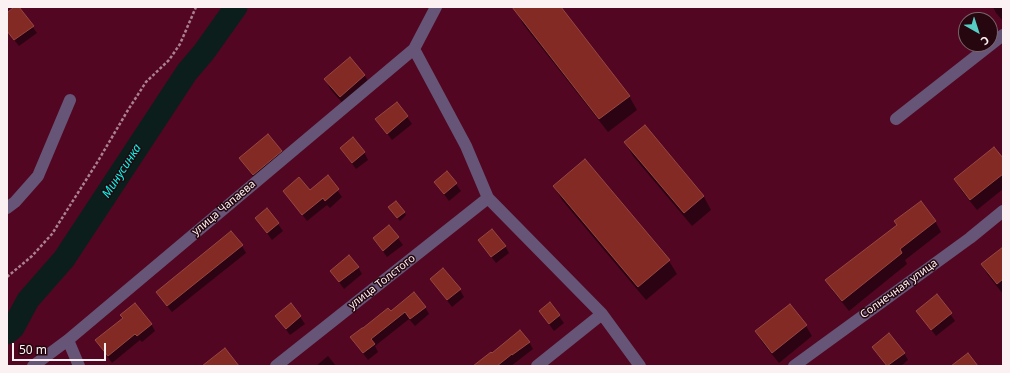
<!DOCTYPE html>
<meta charset="utf-8">
<style>
body{margin:0}
#map{position:relative;width:1010px;height:373px;overflow:hidden;background:#530622;font-family:"Noto Sans",sans-serif}
canvas{display:block}
.frame{position:absolute;inset:0;border:8px solid #fbf1f3;pointer-events:none}
.north{position:absolute;left:958px;top:12px;width:40px;height:40px;box-sizing:border-box;background:#26070f;border:1px solid #7b656a;border-radius:50%;rotate:141deg;font-size:11px;font-weight:700;line-height:16px;text-align:center;color:#fbf1f3}
.north::after{content:'';display:block;margin:auto;width:14px;height:18px;background:#56cec3;clip-path:polygon(50% 0,100% 100%,50% 72%,0 100%)}
.scale{position:absolute;left:12px;top:343px;width:94px;height:18px;box-sizing:border-box;border:2px solid #fbf1f3;border-top:0;padding-left:5px;font-size:12px;line-height:14px;white-space:nowrap;color:#fbf1f3;-webkit-text-stroke:3px #26070f;paint-order:stroke}
</style>
<div id="map">
<canvas width="1010" height="373"></canvas>
<div class="frame"></div>
<div class="north">С</div>
<div class="scale">50 m</div>
</div>
<script>
const ctx = document.querySelector('canvas').getContext('2d');
ctx.lineJoin = 'round';
function fillPath(path, color) {
  ctx.fillStyle = color;
  ctx.fill(path, 'evenodd');
}
function toPath(rows) {
  const path = new Path2D();
  for (const r of rows) {
    path.moveTo(r[0], r[1]);
    for (let i = 2; i < r.length; i += 2) path.lineTo(r[i], r[i + 1]);
  }
  return path;
}
function strokePath(path, color, width, dash) {
  ctx.strokeStyle = color;
  ctx.lineWidth = width;
  ctx.lineCap = dash ? 'butt' : 'round';
  ctx.setLineDash(dash || []);
  ctx.stroke(path);
}
function write(font, color, halo, rows, align = 'center') {
  ctx.font = font + ' "Noto Sans",sans-serif';
  ctx.lineWidth = 3;
  ctx.setLineDash([]);
  ctx.textBaseline = 'middle';
  ctx.strokeStyle = halo;
  ctx.fillStyle = color;
  for (const [text, x, y, turn = 0] of rows) {
    ctx.save();
    ctx.translate(x, y);
    ctx.rotate((+turn || 0) * Math.PI / 180);
    ctx.textAlign = isNaN(turn) ? turn : align;
    if (halo) ctx.strokeText(text, 0, 0);
    ctx.fillText(text, 0, 0);
    ctx.restore();
  }
}
const shadow = toPath([
 [16,7,18,7,37,33,19,46,7,31,7,14],
 [520,7,559,7,629,96,637,110,608,132,523,24,516,10],
 [993,7,1003,7,1003,21,996,13],
 [350,58,365,76,371,86,346,107,331,90,325,79],
 [397,103,412,124,392,140,377,120],
 [644,126,704,197,711,210,692,226,633,156,625,142],
 [341,148,364,152,368,160,356,169],
 [281,151,287,162,259,185,247,168,240,158],
 [584,160,669,261,677,274,646,300,562,200,554,186],
 [1003,160,1003,189,977,210,961,190,955,179],
 [447,172,461,191,449,201,435,182],
 [328,177,342,197,330,208,327,205,307,221,284,191,310,191],
 [267,209,283,231,272,240,256,218],
 [391,211,404,212,406,215,400,221],
 [935,221,941,232,905,260,907,264,849,311,833,291,827,280],
 [389,226,403,245,387,257,374,239],
 [479,241,505,246,509,253,496,263],
 [242,246,246,253,172,312,161,299,157,292],
 [1003,248,1003,294,988,275,982,265],
 [358,267,362,274,344,289,331,271],
 [431,279,460,290,464,297,452,307],
 [937,295,955,321,936,336,917,311],
 [291,304,305,324,290,335,276,316],
 [550,304,564,323,554,331,540,312],
 [790,306,806,326,812,336,779,363,762,342,756,332],
 [425,307,429,314,415,326,409,319,375,346,378,352,368,360,356,344,362,330,391,312],
 [151,324,155,331,142,342,140,340,112,363,96,340],
 [529,342,533,349,511,366,479,366,492,354],
 [873,347,904,353,908,360,901,366,886,366],
 [328,356,336,366,316,366]
]);
const river = toPath([
 [7,333,13,328,28,300,64,259,187,72,204,52,236,7]
]);
const building = toPath([
 [14,7,19,7,34,26,14,40,7,31,7,13,14,7],
 [512,7,561,7,630,96,599,119,512,7],
 [350,57,365,75,340,97,324,79,350,57],
 [397,102,408,116,387,134,375,119,397,102],
 [645,125,704,196,684,213,624,142,645,125],
 [268,134,282,151,253,175,239,158,268,134],
 [353,137,365,152,352,163,340,148,353,137],
 [994,147,1003,158,1003,174,970,200,954,179,994,147],
 [585,159,670,260,638,287,553,186,585,159],
 [447,171,457,183,444,194,434,182,447,171],
 [328,175,339,189,325,201,323,198,302,215,283,191,299,177,310,190,328,175],
 [396,201,405,212,397,218,388,207,396,201],
 [921,201,936,221,900,249,902,253,842,301,825,280,897,225,894,221,921,201],
 [267,208,279,223,267,233,255,218,267,208],
 [389,225,399,237,383,251,373,238,389,225],
 [492,229,506,246,491,257,478,240,492,229],
 [231,231,243,245,167,306,156,292,231,231],
 [1003,247,1003,279,997,284,981,264,1003,247],
 [349,255,359,267,339,282,330,271,349,255],
 [443,268,461,289,447,300,430,279,443,268],
 [414,292,426,307,410,319,405,312,371,339,375,344,363,353,350,337,362,328,363,328,388,308,391,311,414,292],
 [937,294,952,313,931,330,916,311,937,294],
 [550,302,560,315,549,324,539,311,550,302],
 [135,303,152,324,137,336,135,334,108,356,95,340,123,318,120,315,135,303],
 [291,303,301,316,286,329,275,316,291,303],
 [790,304,807,325,772,353,755,331,790,304],
 [520,330,530,342,512,355,512,354,497,366,473,366,491,352,492,353,520,330],
 [889,333,905,353,887,366,872,347,889,333],
 [225,348,239,366,202,366,225,348],
 [968,353,978,366,951,366,968,353]
]);
const path = toPath([
 [7,277,32,256,52,234,98,161,128,110,146,82,169,60,180,44,196,7]
]);
const minor = toPath([
 [436,7,414,49,466,146,488,198,602,314,640,366],
 [896,119,1003,35],
 [7,208,15,202,38,176,70,100],
 [68,340,79,366],
 [33,366,68,340,414,49],
 [276,366,488,198],
 [537,366,602,314],
 [794,366,970,238,1003,211]
]);
const streetNames = [
 ["улица Чапаева",224,208,-40],
 ["улица Толстого",382,282,-38],
 ["Солнечная улица",899,289,-36]
];
const waterNames = [
 ["Минусинка",122,171,-57]
];
fillPath(shadow, '#0007');
strokePath(river, '#0c1e1c', 23);
fillPath(building, '#842a25');
strokePath(building, '#964740', 1);
strokePath(path, '#ab8190', 2.5, [3, 2]);
strokePath(minor, '#657', 12);
write('11px', '#fbf1f3', '#26070f', streetNames);
write('italic 12px', '#01fbeb', '#26070f', waterNames);
</script>
